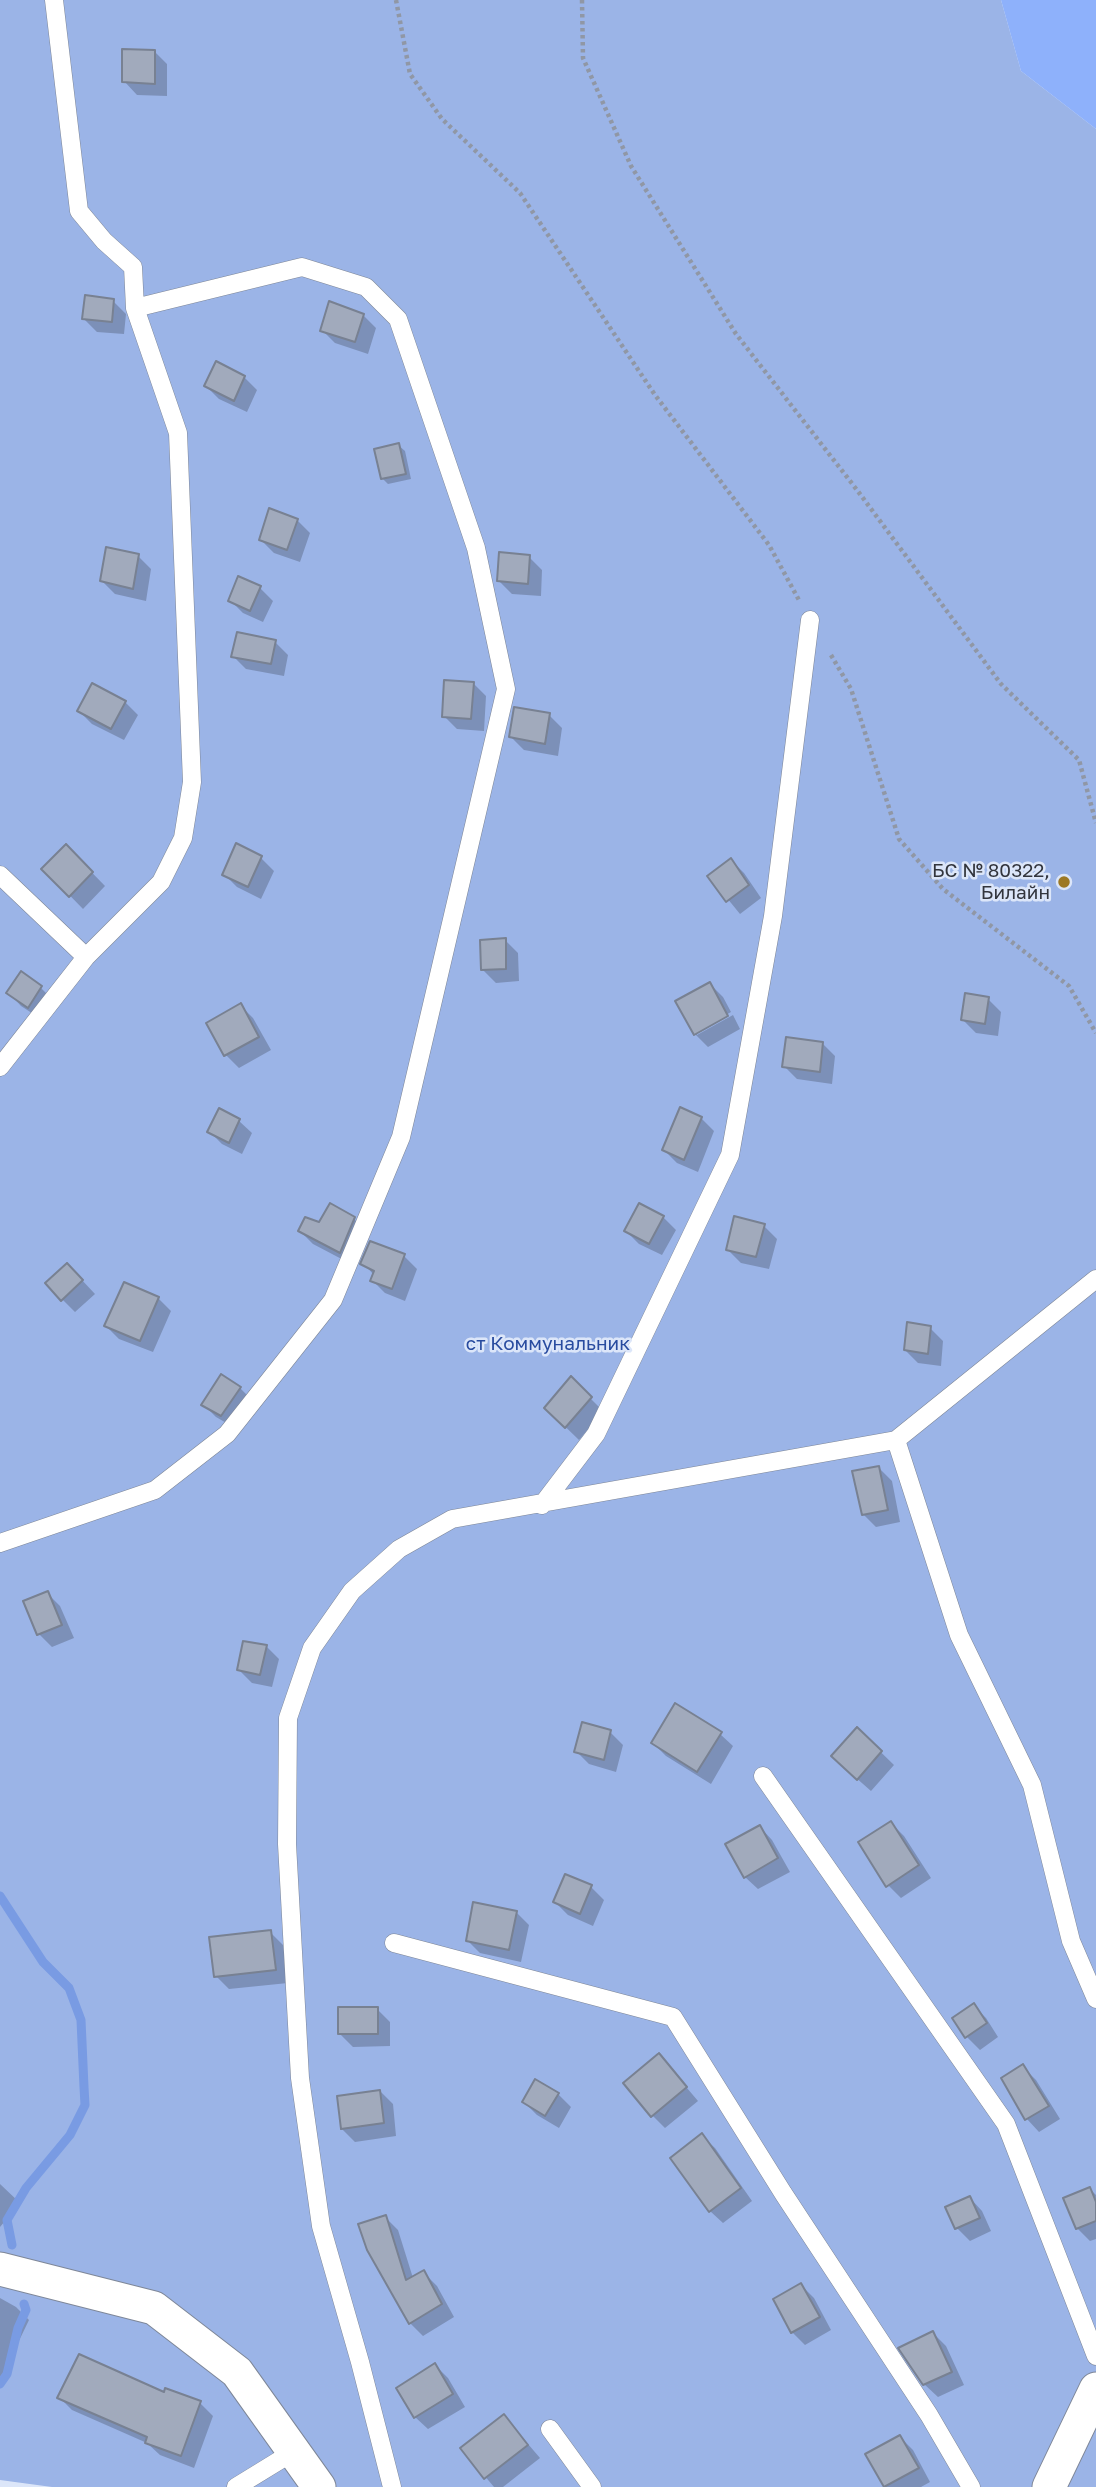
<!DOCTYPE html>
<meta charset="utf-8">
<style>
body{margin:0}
canvas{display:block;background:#dce6f9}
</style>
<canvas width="1096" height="2487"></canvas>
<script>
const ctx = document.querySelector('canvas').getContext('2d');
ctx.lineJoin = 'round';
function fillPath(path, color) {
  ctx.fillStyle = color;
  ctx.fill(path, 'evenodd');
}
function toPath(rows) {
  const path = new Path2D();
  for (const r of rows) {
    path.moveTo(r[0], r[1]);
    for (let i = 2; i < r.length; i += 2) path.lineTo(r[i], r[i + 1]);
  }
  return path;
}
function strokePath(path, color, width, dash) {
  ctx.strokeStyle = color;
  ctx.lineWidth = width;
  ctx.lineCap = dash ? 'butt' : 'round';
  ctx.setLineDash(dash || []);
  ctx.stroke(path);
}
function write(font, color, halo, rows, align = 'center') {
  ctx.font = font + ' "Golos Text",sans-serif';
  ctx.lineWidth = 5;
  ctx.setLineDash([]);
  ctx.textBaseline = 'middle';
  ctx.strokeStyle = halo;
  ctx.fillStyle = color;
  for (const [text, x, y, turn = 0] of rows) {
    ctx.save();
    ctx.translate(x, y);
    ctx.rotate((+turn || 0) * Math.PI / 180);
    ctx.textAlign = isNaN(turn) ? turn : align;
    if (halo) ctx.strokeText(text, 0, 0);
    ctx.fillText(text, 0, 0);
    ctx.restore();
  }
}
const green = toPath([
 [0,0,1001,0,1021,71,1096,129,1096,2487,52,2487,0,2480]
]);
const forest = toPath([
 [1001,0,1096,0,1096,129,1021,71]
]);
const shadow = toPath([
 [154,51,167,64,167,96,137,95,124,81],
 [113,301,126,314,124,334,97,332,84,319],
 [363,315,376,328,368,354,335,343,322,330],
 [244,377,257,390,247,412,219,399,206,386],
 [398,445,405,451,411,479,388,484,382,478],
 [297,520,310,533,300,562,274,553,261,540],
 [138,556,151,569,146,601,115,594,102,581],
 [529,557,542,570,541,596,512,594,499,581],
 [260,588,273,601,263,622,243,613,230,600],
 [275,642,288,655,284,676,246,669,233,656],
 [473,683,486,696,484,731,457,729,444,716],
 [125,702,138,715,124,740,92,724,79,711],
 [549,715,562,728,558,756,524,750,511,737],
 [66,846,105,886,83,909,44,869],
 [261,858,274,871,261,899,237,887,224,874],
 [731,860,744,873,761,898,740,914,709,876],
 [505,940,518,953,519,981,496,983,483,970],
 [710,984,723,997,731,1012,697,1031,697,1035,733,1015,740,1029,708,1047,695,1034],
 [41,988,54,1001,41,1019,21,1006,9,993],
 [988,999,1001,1012,998,1036,976,1033,963,1020],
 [240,1005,253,1018,271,1050,239,1068,226,1055],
 [822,1043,835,1056,832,1084,797,1079,784,1066],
 [220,1111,239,1121,252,1133,242,1154,222,1144,209,1131],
 [701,1118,714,1131,698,1172,677,1163,664,1150],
 [663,1217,676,1230,662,1255,639,1244,626,1231],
 [354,1219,367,1232,353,1265,313,1244,300,1231,320,1224],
 [764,1226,777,1239,769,1269,741,1263,728,1250],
 [404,1256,417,1269,405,1301,385,1293,372,1280,374,1275,363,1263],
 [80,1278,95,1294,75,1312,62,1299],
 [158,1298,171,1311,153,1352,119,1339,106,1326],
 [930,1328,943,1341,941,1366,918,1363,905,1350],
 [571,1379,603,1411,579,1440,546,1408],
 [240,1388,253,1401,235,1428,216,1417,203,1404],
 [879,1468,892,1481,900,1522,876,1527,863,1514],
 [47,1593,60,1606,74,1638,52,1647,39,1634],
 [266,1646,279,1659,272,1687,252,1683,239,1670],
 [857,1729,894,1765,871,1791,846,1769],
 [610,1732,623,1745,616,1772,589,1764,576,1751],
 [720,1734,733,1746,711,1784,666,1756,653,1743],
 [891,1823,904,1836,931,1878,901,1898,888,1885],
 [760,1827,772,1840,790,1872,758,1889,745,1877],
 [566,1876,591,1887,604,1900,593,1926,568,1915,555,1902],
 [516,1912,529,1925,521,1962,480,1953,467,1940],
 [270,1932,283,1945,288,1983,229,1989,216,1976],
 [974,2006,986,2018,998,2037,980,2050,967,2037],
 [377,2009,390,2022,390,2046,353,2047,340,2034],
 [659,2055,698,2101,665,2128,652,2115],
 [1023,2067,1036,2080,1060,2119,1039,2132,1027,2119],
 [380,2091,393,2104,396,2136,355,2142,342,2129],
 [558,2094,571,2107,559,2128,537,2115,524,2102],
 [702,2136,715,2148,752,2201,723,2223,710,2211],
 [0,2184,20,2203,0,2227],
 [1090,2189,1096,2195,1096,2239,1090,2241,1077,2228],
 [970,2198,982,2211,991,2231,970,2241,957,2228],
 [385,2217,398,2230,413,2278,424,2273,437,2286,454,2317,423,2336,410,2323],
 [801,2285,814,2298,831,2330,805,2345,792,2332],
 [0,2298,16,2307,29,2320,0,2380],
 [933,2333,946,2346,964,2385,938,2397,924,2384],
 [435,2365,448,2378,465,2407,428,2429,415,2417],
 [164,2394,200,2403,213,2416,194,2468,160,2455,147,2443,72,2410,59,2397],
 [504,2416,540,2458,503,2487,494,2487,462,2449],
 [900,2437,913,2450,930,2482,921,2487,886,2487,868,2455]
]);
const stream = toPath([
 [0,1896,43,1962,69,1988,81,2020,84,2087,85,2105,70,2135,26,2188,7,2220,12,2245],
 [0,2384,7,2374,18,2328,26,2310,24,2304]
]);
const building = toPath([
 [122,49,155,50,155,84,122,82,122,49],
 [85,295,114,299,112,322,82,319,85,295],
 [329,301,364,314,355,342,320,331,329,301],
 [216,361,245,376,234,401,204,386,216,361],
 [399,443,406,474,381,479,374,449,399,443],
 [269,508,298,519,287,550,259,540,269,508],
 [106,547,139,554,133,589,100,581,106,547],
 [499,552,530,555,528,584,497,581,499,552],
 [238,576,261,586,250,611,228,601,238,576],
 [237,632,276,640,271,664,231,657,237,632],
 [444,680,474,682,471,719,442,717,444,680],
 [92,683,126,701,111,729,77,711,92,683],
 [514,707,550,713,545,744,509,737,514,707],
 [236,843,262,856,248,887,222,875,236,843],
 [66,844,93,872,69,897,41,869,66,844],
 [731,858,749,885,726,902,707,876,731,858],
 [506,938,506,969,481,970,480,940,506,938],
 [21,971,42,986,28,1008,6,993,21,971],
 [710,982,728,1016,694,1035,675,1001,710,982],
 [965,993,989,997,985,1024,961,1020,965,993],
 [241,1003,259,1037,224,1056,206,1023,241,1003],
 [786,1037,823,1042,820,1072,782,1067,786,1037],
 [680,1107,702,1117,684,1160,662,1150,680,1107],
 [219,1108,240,1119,229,1143,207,1132,219,1108],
 [330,1203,355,1217,340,1253,298,1231,305,1217,319,1222,330,1203],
 [639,1203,664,1216,649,1244,624,1231,639,1203],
 [734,1216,765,1224,756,1257,726,1250,734,1216],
 [370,1241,405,1254,392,1289,370,1281,374,1271,360,1264,370,1241],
 [67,1263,83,1280,61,1301,45,1283,67,1263],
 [124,1282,159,1297,140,1341,104,1326,124,1282],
 [907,1322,931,1326,928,1354,904,1350,907,1322],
 [221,1374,241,1387,221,1416,201,1405,221,1374],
 [571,1376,592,1397,565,1428,544,1408,571,1376],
 [879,1466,888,1510,862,1515,852,1471,879,1466],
 [48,1591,62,1625,37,1635,23,1601,48,1591],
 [243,1641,267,1645,260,1675,237,1670,243,1641],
 [675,1703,722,1732,697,1772,651,1743,675,1703],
 [582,1722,611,1730,604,1760,574,1752,582,1722],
 [857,1727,882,1751,857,1780,831,1756,857,1727],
 [891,1821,919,1865,886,1887,858,1842,891,1821],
 [760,1825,778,1858,744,1878,725,1844,760,1825],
 [565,1874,592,1885,580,1914,553,1902,565,1874],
 [473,1902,517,1911,509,1950,466,1941,473,1902],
 [271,1930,276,1970,214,1977,209,1937,271,1930],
 [974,2003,987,2023,965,2038,952,2018,974,2003],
 [338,2007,378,2007,378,2034,338,2034,338,2007],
 [659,2053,687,2087,651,2117,623,2083,659,2053],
 [1023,2064,1049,2106,1025,2120,1001,2078,1023,2064],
 [535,2079,559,2093,545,2116,522,2102,535,2079],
 [380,2090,384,2123,341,2129,337,2096,380,2090],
 [702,2133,741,2188,709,2212,670,2158,702,2133],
 [1090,2187,1096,2202,1096,2221,1076,2229,1063,2198,1090,2187],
 [970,2196,980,2218,955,2229,945,2207,970,2196],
 [386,2215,406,2280,424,2270,442,2304,409,2324,367,2250,358,2224,386,2215],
 [801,2283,820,2317,791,2333,773,2299,801,2283],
 [933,2331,952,2372,923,2385,898,2348,933,2331],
 [79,2354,164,2392,165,2388,201,2401,181,2456,145,2443,147,2437,57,2398,79,2354],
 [435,2363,453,2394,414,2418,396,2388,435,2363],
 [504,2414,528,2445,484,2479,460,2448,504,2414],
 [900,2435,919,2468,884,2487,865,2454,900,2435]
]);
const path = toPath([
 [396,0,410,74,442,119,520,193,655,395,769,545,800,602],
 [582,0,583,58,631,166,736,334,857,490,1001,684,1079,760,1096,823],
 [831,655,851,689,899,839,943,889,1069,986,1096,1033]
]);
const service = toPath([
 [54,0,79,211,104,241,133,267,135,308,178,433,192,782,183,838,161,882,86,957],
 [0,875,86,957,0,1067],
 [896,1440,959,1635,1032,1785,1071,1941,1096,1999],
 [542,1505,596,1434,730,1155,773,916,810,620],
 [0,1543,155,1490,227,1434,333,1300,401,1137,506,689,476,548,398,319,366,287,302,267,135,308],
 [763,1776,1006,2124,1096,2356],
 [394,1943,673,2017,783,2193,929,2415,971,2487],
 [550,2429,592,2487],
 [236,2487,293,2452],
 [392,2487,360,2362,321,2226,300,2078,287,1844,288,1718,312,1648,352,1591,399,1549,452,1519,896,1440,1096,1279]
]);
const minor = toPath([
 [0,2269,154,2308,237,2372,319,2487],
 [1049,2487,1096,2389]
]);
const markers = [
 [1064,882,7,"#9c7824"]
];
const poiNames = [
 ["БС № 80322,",1050,871],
 ["Билайн",1050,893]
];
const parkNames = [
 ["ст Коммунальник",548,1344]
];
fillPath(green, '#9bb4e7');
fillPath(forest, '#8eb1fb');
fillPath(shadow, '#0003');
strokePath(stream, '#799be3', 9);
fillPath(building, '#a1aabc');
strokePath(building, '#788192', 2);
strokePath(service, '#7e8798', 19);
strokePath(minor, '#7e8798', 35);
strokePath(path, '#9097a5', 4.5, [3.5, 3.5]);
strokePath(service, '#fff', 18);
strokePath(minor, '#fff', 33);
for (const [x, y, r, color] of markers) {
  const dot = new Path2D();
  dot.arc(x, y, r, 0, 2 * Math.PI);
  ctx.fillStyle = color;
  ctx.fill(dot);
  strokePath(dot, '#dce6f9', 2.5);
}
write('19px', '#32353d', '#dce6f9', poiNames, 'right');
write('19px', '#284b9f', '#dce6f9', parkNames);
</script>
